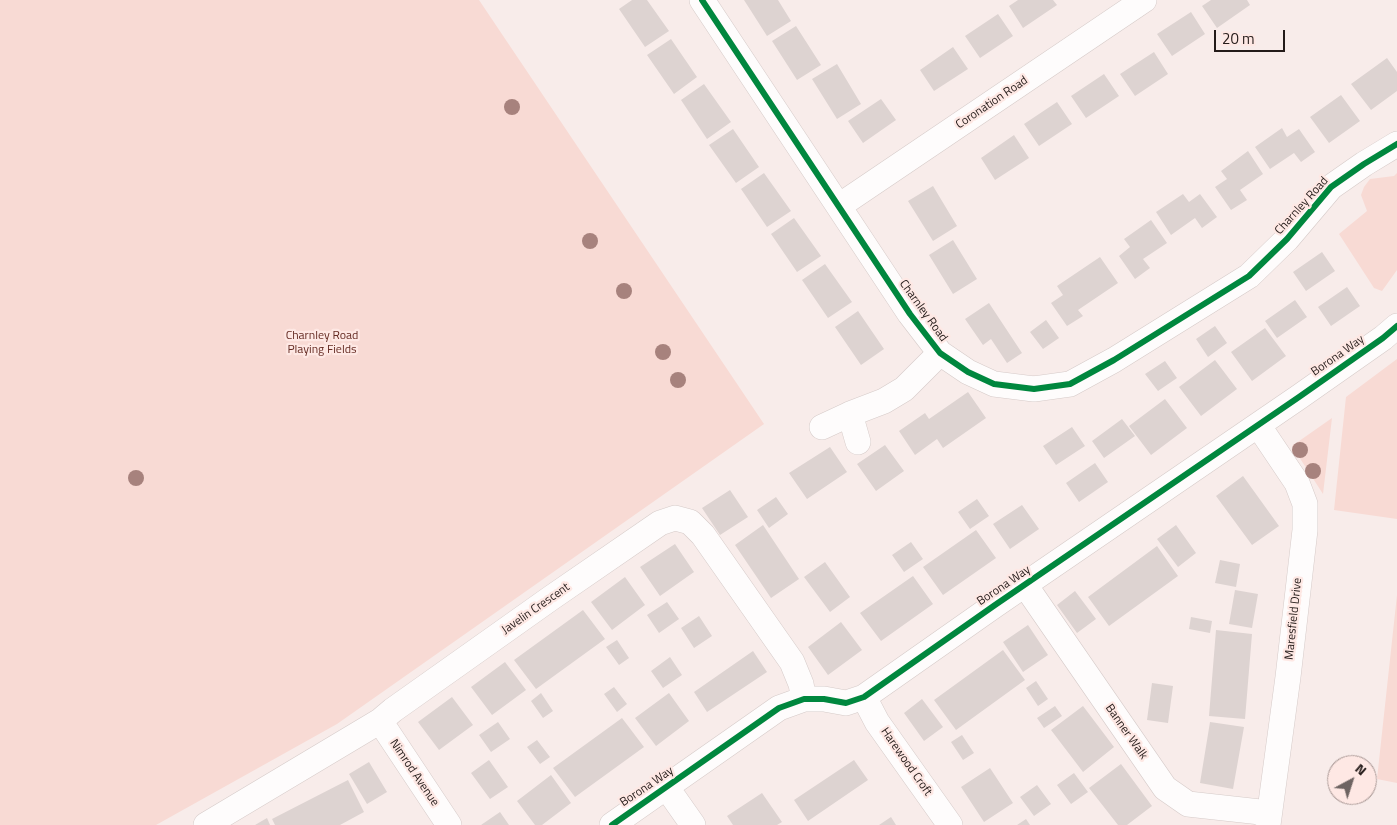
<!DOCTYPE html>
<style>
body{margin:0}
#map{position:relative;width:1397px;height:825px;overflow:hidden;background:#f8ecea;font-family:"Titillium Web",sans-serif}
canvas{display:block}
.north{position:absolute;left:1327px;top:755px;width:50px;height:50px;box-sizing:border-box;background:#fee8e4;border:1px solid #a79693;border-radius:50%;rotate:40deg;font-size:14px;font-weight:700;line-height:20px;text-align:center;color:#241b19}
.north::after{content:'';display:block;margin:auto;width:18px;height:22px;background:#6e6462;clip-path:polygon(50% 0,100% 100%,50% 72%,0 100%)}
.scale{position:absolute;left:1214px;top:30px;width:71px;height:22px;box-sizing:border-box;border:2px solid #241b19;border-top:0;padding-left:6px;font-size:15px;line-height:18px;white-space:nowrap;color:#241b19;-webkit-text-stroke:4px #fee8e4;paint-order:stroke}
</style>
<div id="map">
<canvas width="1397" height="825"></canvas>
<div class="north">N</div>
<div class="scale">20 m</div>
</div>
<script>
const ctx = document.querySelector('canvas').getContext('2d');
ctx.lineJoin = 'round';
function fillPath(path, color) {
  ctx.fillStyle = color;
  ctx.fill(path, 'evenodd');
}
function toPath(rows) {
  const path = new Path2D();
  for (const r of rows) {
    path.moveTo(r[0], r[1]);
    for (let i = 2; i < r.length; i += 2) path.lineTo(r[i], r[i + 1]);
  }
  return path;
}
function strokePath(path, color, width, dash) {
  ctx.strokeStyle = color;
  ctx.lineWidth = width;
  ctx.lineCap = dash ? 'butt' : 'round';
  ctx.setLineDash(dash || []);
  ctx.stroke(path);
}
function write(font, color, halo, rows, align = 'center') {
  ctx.font = font + ' "Titillium Web",sans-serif';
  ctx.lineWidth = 4.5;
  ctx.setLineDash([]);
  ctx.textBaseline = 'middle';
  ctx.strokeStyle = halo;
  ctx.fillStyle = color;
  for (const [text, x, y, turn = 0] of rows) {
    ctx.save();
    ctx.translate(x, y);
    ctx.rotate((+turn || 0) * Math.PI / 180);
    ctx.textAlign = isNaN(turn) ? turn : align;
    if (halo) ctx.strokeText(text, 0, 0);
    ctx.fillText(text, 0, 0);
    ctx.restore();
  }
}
const green = toPath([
 [0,0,479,0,764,424,337,724,156,825,0,825],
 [1397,173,1397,270,1382,291,1374,288,1339,234,1367,211,1361,195,1364,187,1370,179,1394,176],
 [1397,359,1397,519,1334,510,1346,397],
 [1332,418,1323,494,1292,446],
 [1397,595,1397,783,1377,779]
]);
const building = toPath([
 [632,0,647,0,669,31,645,47,619,9],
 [744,0,778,0,791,21,767,36],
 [1018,0,1053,0,1057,5,1023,28,1009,6],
 [1211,0,1247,0,1250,5,1217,28,1202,6],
 [1191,12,1205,34,1172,56,1157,34],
 [998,14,1013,36,980,58,965,36],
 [796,26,821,65,797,80,772,41],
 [671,39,697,77,674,94,647,55],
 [953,47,968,69,934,91,920,70],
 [1154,52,1168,74,1135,96,1120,74],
 [1387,58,1397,72,1397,91,1371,110,1351,84],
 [837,64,861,104,837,119,812,79],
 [1104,74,1119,96,1086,118,1071,96],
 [704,84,731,122,707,139,681,100],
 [1341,95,1360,121,1329,143,1310,117],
 [881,99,896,120,863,143,848,121],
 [1057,102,1072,124,1039,146,1024,124],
 [1282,128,1287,137,1299,129,1315,152,1301,162,1294,153,1270,169,1255,147],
 [733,129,759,167,736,183,709,145],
 [1014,135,1029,158,995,180,981,158],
 [1248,151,1263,174,1240,190,1247,200,1231,210,1215,187,1227,179,1221,171],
 [764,173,791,211,767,227,741,189],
 [933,186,957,226,933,241,908,201],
 [1183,194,1189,202,1200,194,1217,217,1202,228,1195,218,1171,235,1156,212],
 [794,218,821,256,797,272,771,234],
 [1151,220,1167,243,1143,259,1150,268,1135,279,1119,256,1130,247,1124,239],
 [953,240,977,279,953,294,929,255],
 [1322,252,1335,271,1306,291,1293,272],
 [1100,257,1118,283,1078,310,1083,316,1067,326,1051,303,1063,295,1057,286],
 [825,264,852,302,828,318,802,280],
 [1347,287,1360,306,1331,326,1318,307],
 [1295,300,1307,317,1277,338,1265,321],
 [989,303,1022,353,1007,363,991,339,983,345,965,319],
 [858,311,884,349,861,365,835,327],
 [1046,320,1059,338,1043,349,1030,332],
 [1215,326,1227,343,1208,357,1196,339],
 [1265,328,1286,356,1252,381,1231,352],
 [1215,360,1237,389,1201,416,1179,387],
 [1165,361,1177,378,1158,391,1145,374],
 [968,392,986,418,943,448,937,439,915,455,899,431,925,413,929,419],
 [1165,399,1187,428,1151,455,1129,426],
 [1122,419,1135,436,1104,458,1092,441],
 [1072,427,1085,446,1056,465,1043,446],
 [885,445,904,471,876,491,857,464],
 [830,447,847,472,807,499,789,473],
 [1095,463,1108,482,1079,502,1066,483],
 [1243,476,1279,526,1252,545,1216,496],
 [730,490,748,517,720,535,702,508],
 [776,497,788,514,769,528,757,510],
 [977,499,989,516,970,529,958,512],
 [1022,505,1039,529,1010,549,993,524],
 [763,525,799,579,771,598,735,545],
 [1176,525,1196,553,1178,567,1157,539],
 [976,530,996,558,943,595,923,567],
 [911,542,923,559,904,572,892,555],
 [675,544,694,572,660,596,640,567],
 [1157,546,1178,576,1109,626,1088,597],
 [1220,560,1240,564,1236,587,1215,583],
 [825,562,850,597,830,612,804,577],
 [913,576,933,604,881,641,860,613],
 [625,577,645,605,612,630,591,602],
 [1235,590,1258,594,1252,628,1229,624],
 [1075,591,1096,619,1077,633,1057,605],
 [667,602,679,619,659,633,647,615],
 [583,610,605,639,536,689,514,660],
 [699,616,712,636,694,648,681,628],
 [1191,617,1212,621,1210,633,1189,629],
 [841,622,862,650,828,675,808,647],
 [1028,625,1048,655,1023,672,1003,642],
 [1216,630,1252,634,1245,719,1209,716],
 [617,640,629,658,619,665,606,647],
 [1003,650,1025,680,956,730,934,700],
 [753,651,767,672,707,712,694,692],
 [670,657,682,675,663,688,651,671],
 [505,662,526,690,492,715,471,687],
 [1036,681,1048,699,1038,706,1026,688],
 [1152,683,1173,686,1168,723,1147,720],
 [614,687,627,704,617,712,604,694],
 [541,693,553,711,543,718,531,701],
 [669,693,689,721,656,746,635,718],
 [452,697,473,725,439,750,418,722],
 [922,699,943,727,924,741,904,713],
 [1055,706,1062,716,1044,728,1037,718],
 [1083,706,1114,747,1083,772,1051,730],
 [622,718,644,747,575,797,553,768],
 [498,722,510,739,491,752,479,735],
 [1210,722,1244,727,1233,789,1200,783],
 [962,735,974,753,963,760,951,742],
 [537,740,550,757,540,764,527,747],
 [489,760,508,787,490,799,471,773],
 [854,760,868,780,808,821,794,800],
 [369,762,387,792,367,804,349,774],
 [1121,764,1152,806,1127,825,1118,825,1089,788],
 [990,768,1013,803,984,822,961,787],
 [1074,773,1088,792,1071,804,1057,785],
 [551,775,571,803,542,825,535,825,517,801],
 [348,780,364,812,340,825,275,825,272,819],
 [1037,785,1051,804,1034,816,1020,797],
 [762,793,782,822,777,825,733,825,727,816],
 [500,812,509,825,481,825],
 [891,817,896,825,879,825],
 [267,818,270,825,255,825],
 [1026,819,1030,825,1017,825]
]);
const street = toPath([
 [702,0,910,314,940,353,968,372,994,384,1034,389,1070,384,1114,360,1249,276,1287,239,1331,187,1364,164,1397,144],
 [839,206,1144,0],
 [1258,425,1297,483,1305,504,1305,530,1288,677,1268,825],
 [822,427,850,414],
 [858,442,850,414,884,401,904,389,940,353],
 [1025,585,1165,788,1188,804,1269,813],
 [864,697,877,722,950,825],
 [380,721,449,825],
 [667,788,693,825],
 [206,825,380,721,393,710,551,598,660,523,675,518,690,522,703,535,792,662,801,684,804,699],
 [612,825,779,708,804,699,824,699,846,703,864,697,995,605,1299,397,1383,338,1397,326]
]);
const cycleway = toPath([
 [702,0,910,314,940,353,968,372,994,384,1034,389,1070,384,1114,360,1249,276,1287,239,1331,187,1364,164,1397,144],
 [612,825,779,708,804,699,824,699,846,703,864,697,995,605,1299,397,1383,338,1397,326]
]);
const trees = [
 [512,107],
 [590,241],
 [624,291],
 [663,352],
 [678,380],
 [1300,450],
 [1313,471],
 [136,478]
];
const streetNames = [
 ["Coronation Road",992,103,-34],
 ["Charnley Road",1302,206,-48],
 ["Charnley Road",923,311,54],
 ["Borona Way",1338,356,-35],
 ["Borona Way",1004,586,-34],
 ["Javelin Crescent",536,609,-35],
 ["Maresfield Drive",1294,619,-84],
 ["Banner Walk",1126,732,55],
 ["Harewood Croft",906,762,55],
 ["Nimrod Avenue",414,773,56],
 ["Borona Way",647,787,-34]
];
const parkNames = [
 ["Charnley Road",322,336],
 ["Playing Fields",322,350]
];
fillPath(green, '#f8dad4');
fillPath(building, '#ddd3d1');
strokePath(street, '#d5cac8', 26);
strokePath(street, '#fefcfc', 25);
strokePath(cycleway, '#00873e', 6);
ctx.fillStyle = '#a7827d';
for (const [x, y] of trees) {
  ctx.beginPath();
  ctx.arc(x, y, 8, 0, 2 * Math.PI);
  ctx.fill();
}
write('12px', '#241b19', '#fee8e4', streetNames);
write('12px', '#652b23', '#fee8e4', parkNames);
</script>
